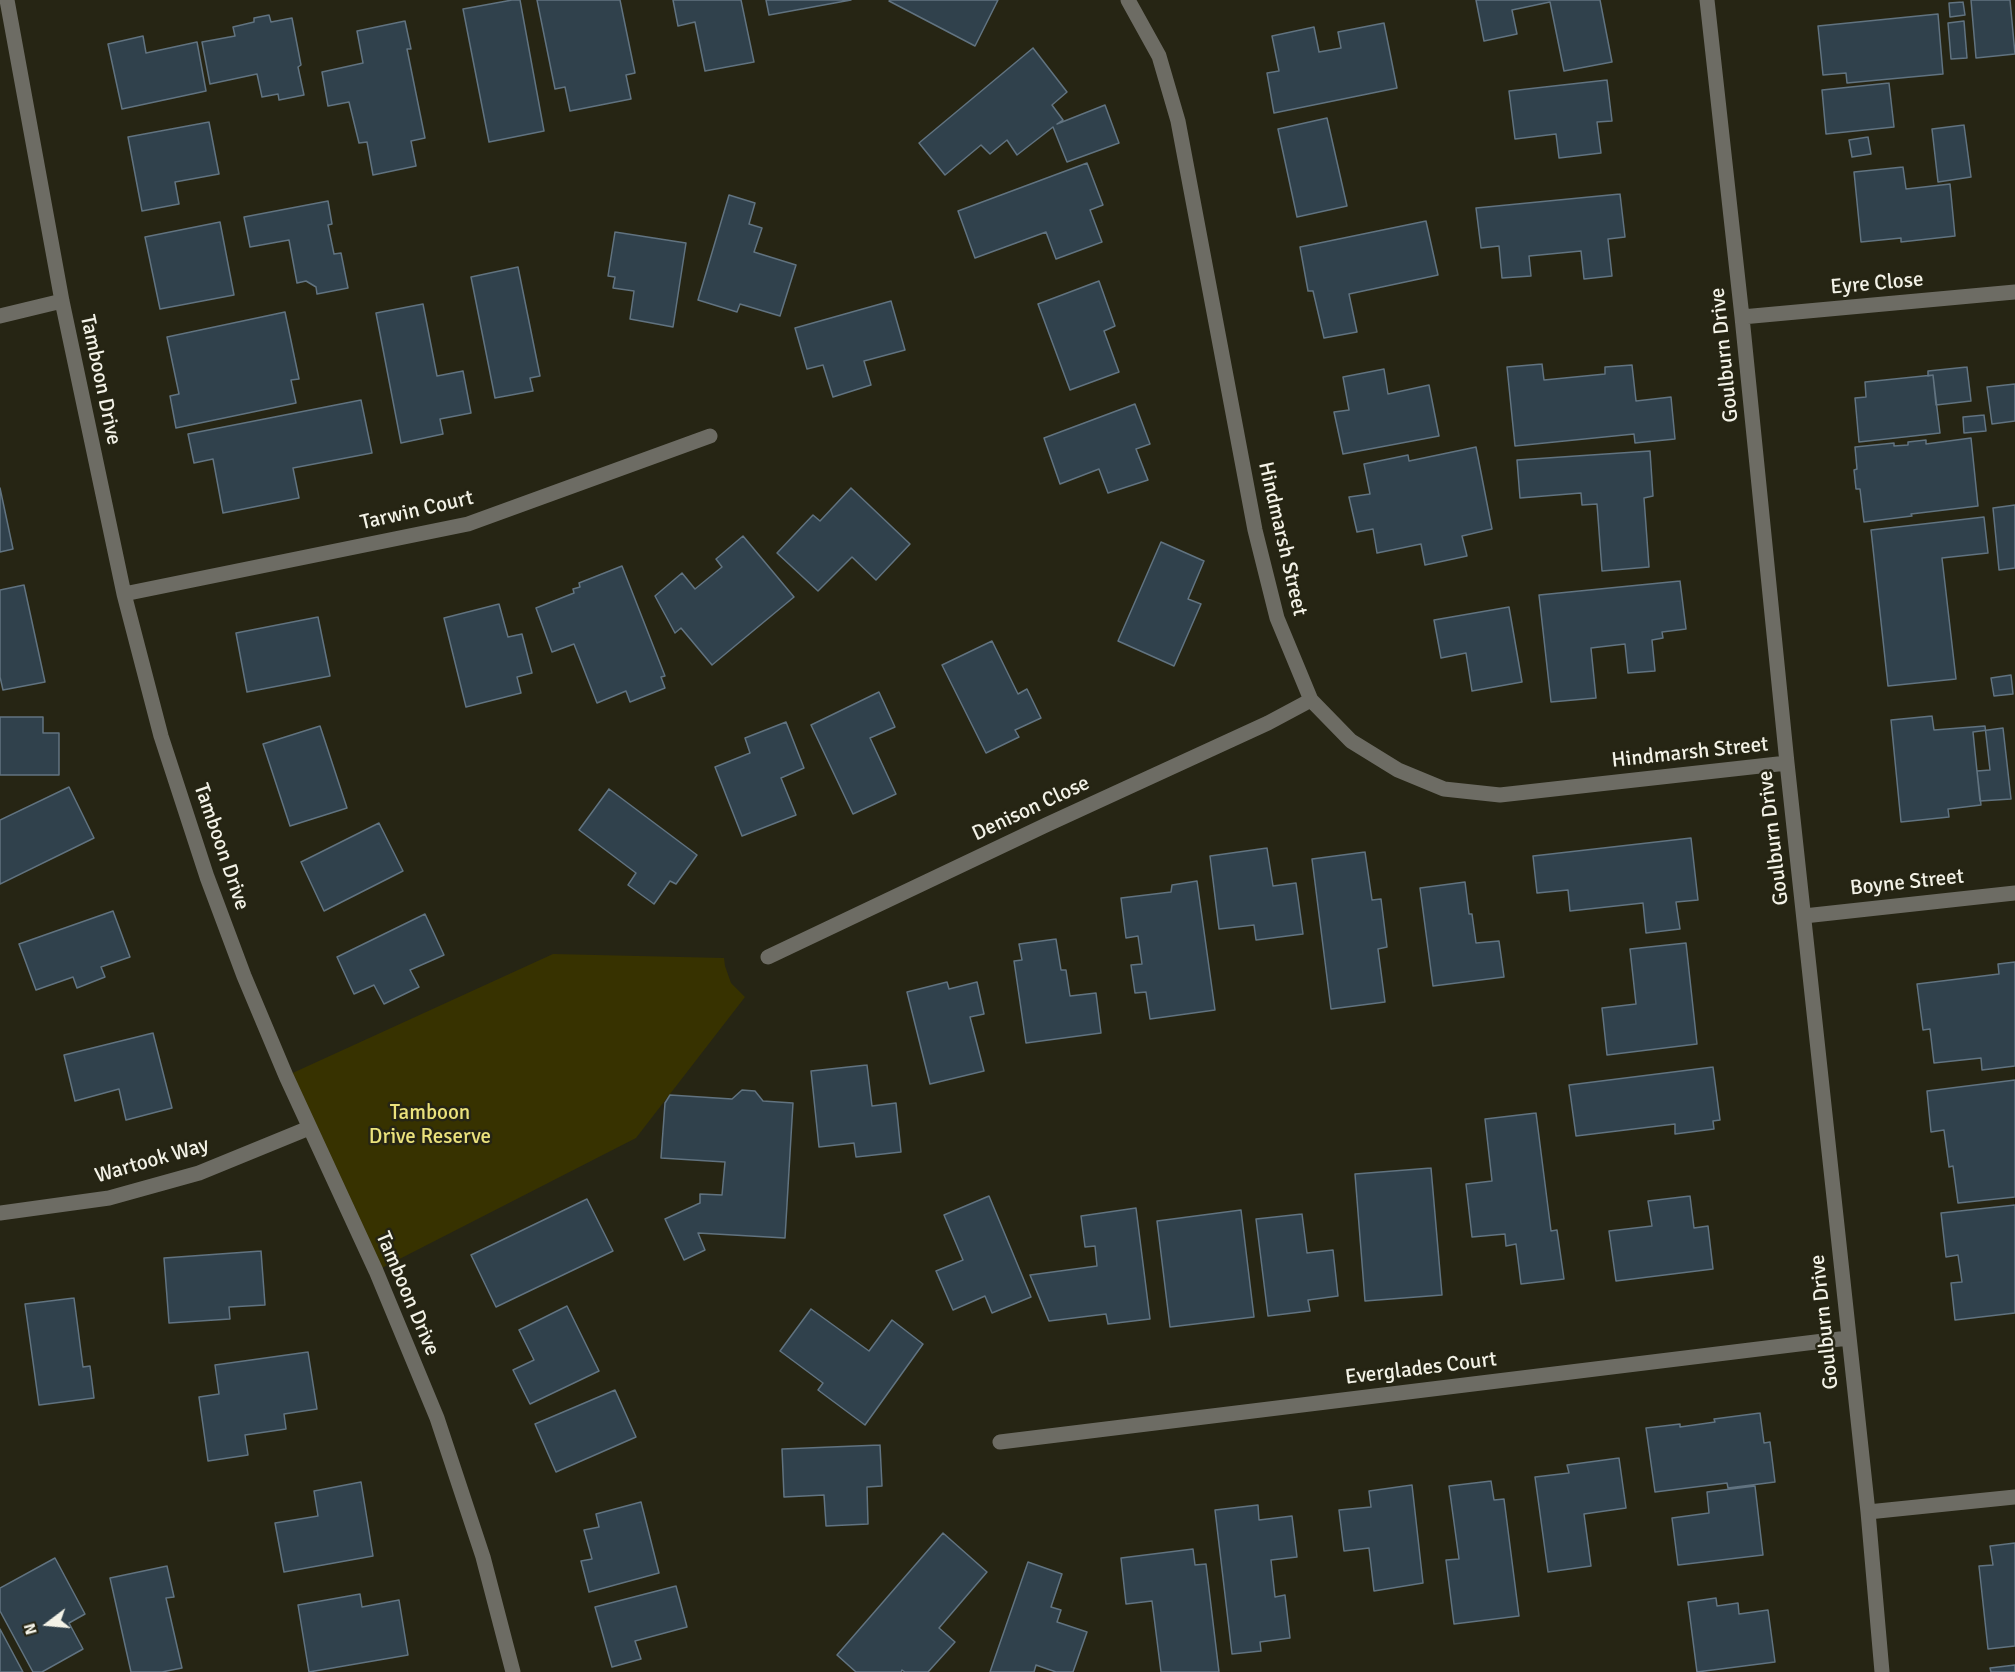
<!DOCTYPE html>
<style>
body{margin:0}
#map{position:relative;width:2015px;height:1672px;overflow:hidden;background:#262514;font-family:Signika,sans-serif}
canvas{display:block}
.north{position:absolute;left:18px;top:1594px;width:60px;height:60px;-webkit-text-stroke:4px #262514;paint-order:stroke;rotate:254deg;font-size:16px;font-weight:700;line-height:24px;text-align:center;color:#f3f2e7}
.north::after{content:'';display:block;margin:auto;width:21px;height:27px;background:#f3f2e7;clip-path:polygon(50% 0,100% 100%,50% 72%,0 100%)}
</style>
<div id="map">
<canvas width="2015" height="1672"></canvas>
<div class="north">N</div>
</div>
<script>
const ctx = document.querySelector('canvas').getContext('2d');
ctx.lineJoin = 'round';
function fillPath(path, color) {
  ctx.fillStyle = color;
  ctx.fill(path, 'evenodd');
}
function toPath(rows) {
  const path = new Path2D();
  for (const r of rows) {
    path.moveTo(r[0], r[1]);
    for (let i = 2; i < r.length; i += 2) path.lineTo(r[i], r[i + 1]);
  }
  return path;
}
function strokePath(path, color, width, dash) {
  ctx.strokeStyle = color;
  ctx.lineWidth = width;
  ctx.lineCap = dash ? 'butt' : 'round';
  ctx.setLineDash(dash || []);
  ctx.stroke(path);
}
function write(font, color, halo, rows, align = 'center') {
  ctx.font = font + ' Signika,sans-serif';
  ctx.lineWidth = 5;
  ctx.setLineDash([]);
  ctx.textBaseline = 'middle';
  ctx.strokeStyle = halo;
  ctx.fillStyle = color;
  for (const [text, x, y, turn = 0] of rows) {
    ctx.save();
    ctx.translate(x, y);
    ctx.rotate((+turn || 0) * Math.PI / 180);
    ctx.textAlign = isNaN(turn) ? turn : align;
    if (halo) ctx.strokeText(text, 0, 0);
    ctx.fillText(text, 0, 0);
    ctx.restore();
  }
}
const green = toPath([
 [553,954,724,958,725,966,731,983,745,997,636,1138,376,1271,286,1076]
]);
const building = toPath([
 [512,0,520,0,544,131,489,142,463,9,512,0],
 [537,0,620,0,635,73,626,75,631,99,570,111,565,87,555,89,537,0],
 [673,0,741,0,754,62,705,71,695,22,678,26,673,0],
 [766,0,851,0,769,15,766,0],
 [890,0,998,0,975,46,889,1,890,0],
 [1476,0,1600,0,1612,62,1564,71,1550,2,1512,10,1517,34,1484,41,1476,0],
 [1971,0,2010,0,2015,54,1976,58,1971,0],
 [1963,2,1965,15,1950,17,1949,3,1963,2],
 [1938,14,1943,74,1847,83,1846,73,1823,75,1818,26,1938,14],
 [269,15,271,22,292,18,301,65,298,67,304,95,279,100,278,94,262,97,257,74,210,84,202,42,235,36,233,27,254,22,254,18,269,15],
 [405,21,411,49,407,49,425,138,411,141,416,166,373,175,367,142,359,143,349,102,328,106,322,72,363,63,357,31,405,21],
 [1964,21,1967,58,1951,59,1948,23,1964,21],
 [1384,23,1397,88,1274,113,1267,73,1279,71,1272,36,1314,27,1319,52,1341,48,1338,32,1384,23],
 [143,36,146,53,197,42,206,91,122,109,108,44,143,36],
 [1033,48,1067,92,1052,105,1063,120,1057,124,1105,105,1119,143,1067,162,1053,127,1017,155,1007,140,990,154,981,145,945,175,919,143,1033,48],
 [1607,80,1612,121,1597,122,1601,153,1559,158,1556,134,1515,139,1509,91,1607,80],
 [1889,83,1894,127,1826,134,1822,90,1889,83],
 [1327,118,1347,206,1297,217,1278,129,1327,118],
 [209,122,219,174,175,182,179,204,142,211,128,137,209,122],
 [1964,125,1971,177,1938,182,1932,129,1964,125],
 [1868,137,1871,154,1852,157,1849,140,1868,137],
 [1087,163,1103,205,1090,210,1102,242,1056,259,1046,232,975,258,958,211,1087,163],
 [1903,167,1906,189,1950,184,1955,236,1901,242,1901,238,1861,242,1854,172,1903,167],
 [1620,194,1625,237,1608,239,1612,276,1584,279,1581,251,1529,256,1531,276,1502,278,1499,246,1481,248,1476,208,1620,194],
 [729,195,755,203,749,224,762,228,754,252,796,265,780,316,740,304,737,312,698,300,729,195],
 [328,201,332,224,328,225,334,254,341,253,348,288,317,294,316,287,306,281,297,283,289,240,250,247,244,217,328,201],
 [1426,221,1438,275,1349,294,1357,332,1324,338,1313,291,1308,291,1300,247,1426,221],
 [220,222,234,295,160,309,145,237,220,222],
 [615,232,686,243,673,327,630,319,634,291,613,288,615,277,608,276,615,232],
 [518,267,540,376,530,378,533,391,495,398,471,277,518,267],
 [1099,281,1115,326,1104,331,1119,372,1070,390,1038,304,1099,281],
 [891,301,905,350,864,361,871,385,833,397,823,365,807,369,795,328,891,301],
 [423,304,437,376,463,371,471,413,440,419,443,434,401,443,376,313,423,304],
 [285,312,299,379,291,380,296,403,176,428,170,396,179,394,167,337,285,312],
 [1542,364,1544,380,1605,374,1605,367,1632,365,1636,401,1671,397,1675,439,1635,443,1634,434,1515,446,1507,367,1542,364],
 [1967,367,1971,401,1936,405,1933,375,1928,376,1928,371,1967,367],
 [1384,369,1388,394,1429,385,1439,436,1343,454,1334,412,1349,410,1343,377,1384,369],
 [1933,375,1940,433,1859,442,1855,398,1866,397,1865,382,1933,375],
 [2015,384,2015,421,1992,424,1987,387,2015,384],
 [361,400,372,453,293,468,299,498,223,513,213,459,194,463,188,434,361,400],
 [1135,404,1150,444,1136,449,1148,480,1108,493,1099,469,1060,484,1044,438,1135,404],
 [1984,415,1986,431,1964,433,1963,417,1984,415],
 [1971,438,1978,506,1911,514,1912,516,1864,522,1860,489,1856,489,1854,470,1857,469,1855,447,1894,443,1894,446,1908,445,1908,442,1926,440,1926,444,1971,438],
 [1476,447,1492,529,1462,536,1467,556,1425,565,1421,544,1377,553,1373,529,1357,532,1349,497,1370,494,1364,464,1408,455,1409,461,1476,447],
 [1650,451,1653,496,1644,498,1649,567,1602,571,1597,504,1582,505,1581,493,1520,498,1517,460,1650,451],
 [0,488,13,549,0,552,0,488],
 [851,488,910,544,876,580,852,557,818,591,777,553,813,515,820,521,851,488],
 [2015,505,2015,568,1999,570,1993,508,2015,505],
 [1984,517,1988,553,1942,558,1956,679,1888,686,1871,530,1984,517],
 [743,536,794,597,712,665,681,628,675,633,655,596,682,573,695,589,722,567,716,559,743,536],
 [1161,542,1204,561,1188,599,1201,604,1174,666,1118,641,1161,542],
 [622,566,665,676,661,677,665,688,630,702,626,691,597,703,574,644,552,652,536,608,574,593,573,589,580,587,579,583,622,566],
 [1680,581,1686,629,1662,632,1663,638,1652,640,1655,671,1628,673,1625,644,1591,648,1596,698,1551,702,1539,595,1680,581],
 [24,585,45,682,3,690,0,677,0,590,24,585],
 [499,604,508,637,522,634,532,673,517,677,521,693,466,707,444,618,499,604],
 [1509,607,1522,682,1472,691,1466,653,1441,658,1434,620,1509,607],
 [318,617,330,676,247,692,236,633,318,617],
 [992,641,1018,694,1027,689,1041,718,1015,730,1019,737,986,753,942,665,992,641],
 [2011,675,2013,694,1994,696,1991,678,2011,675],
 [879,692,895,727,870,738,896,794,853,814,811,725,879,692],
 [1932,716,1934,730,1985,726,1990,770,1977,771,1981,805,1948,809,1949,817,1901,822,1891,720,1932,716],
 [0,717,43,717,43,733,59,733,59,775,0,775,0,717],
 [786,722,804,768,781,778,796,815,742,836,715,767,750,753,745,738,786,722],
 [320,726,347,808,290,826,263,744,320,726],
 [2003,728,2011,799,1980,801,1973,732,2003,728],
 [69,787,94,838,0,884,0,820,69,787],
 [609,789,697,855,676,884,670,881,654,904,628,885,636,873,579,830,609,789],
 [379,823,403,871,324,911,301,862,379,823],
 [1691,838,1698,900,1676,902,1680,929,1646,933,1643,903,1570,911,1568,890,1537,893,1533,856,1691,838],
 [1267,848,1273,886,1296,883,1303,934,1256,940,1254,925,1219,929,1210,856,1267,848],
 [1365,852,1372,900,1381,899,1387,947,1378,949,1385,1002,1331,1009,1312,859,1365,852],
 [1197,881,1215,1010,1150,1019,1146,992,1135,993,1131,965,1142,964,1138,936,1126,938,1121,898,1171,892,1172,885,1197,881],
 [1465,882,1469,914,1472,914,1476,943,1499,941,1504,977,1433,986,1420,888,1465,882],
 [113,911,130,957,101,967,105,977,77,988,73,977,36,990,19,944,113,911],
 [425,914,444,955,410,970,419,987,384,1004,374,985,354,994,337,957,425,914],
 [1056,939,1061,970,1066,970,1070,996,1096,993,1101,1033,1026,1043,1014,961,1022,960,1019,944,1056,939],
 [1686,943,1697,1044,1607,1055,1602,1008,1636,1004,1630,949,1686,943],
 [2015,962,2015,1066,1982,1070,1981,1058,1934,1063,1930,1029,1923,1030,1917,984,1999,974,1998,964,2015,962],
 [947,982,949,989,977,982,984,1014,970,1017,984,1071,930,1084,907,992,947,982],
 [153,1033,172,1108,126,1120,119,1089,75,1101,64,1055,153,1033],
 [867,1065,872,1106,896,1103,901,1152,856,1157,854,1143,819,1147,811,1071,867,1065],
 [1713,1067,1720,1120,1713,1121,1714,1129,1675,1134,1675,1124,1576,1136,1569,1085,1713,1067],
 [2015,1080,2015,1197,1958,1203,1953,1166,1949,1167,1944,1130,1931,1132,1927,1091,2015,1080],
 [742,1090,755,1091,763,1101,793,1103,785,1238,698,1233,705,1250,684,1260,665,1219,700,1203,700,1194,722,1195,725,1162,661,1158,665,1103,670,1095,732,1099,742,1090],
 [1536,1113,1551,1231,1557,1230,1564,1279,1521,1284,1516,1244,1506,1246,1505,1234,1472,1237,1466,1184,1492,1181,1485,1119,1536,1113],
 [1431,1168,1442,1295,1365,1301,1355,1174,1431,1168],
 [989,1196,1031,1297,992,1313,985,1296,953,1310,936,1271,963,1260,944,1215,989,1196],
 [1690,1196,1694,1228,1708,1226,1713,1269,1616,1281,1609,1231,1652,1226,1648,1201,1690,1196],
 [587,1199,613,1251,496,1307,471,1255,587,1199],
 [2015,1205,2015,1313,1955,1320,1951,1283,1962,1282,1958,1255,1946,1257,1941,1213,2015,1205],
 [1136,1208,1150,1319,1108,1324,1106,1314,1049,1321,1030,1275,1097,1266,1095,1246,1085,1247,1081,1216,1136,1208],
 [1241,1210,1254,1317,1170,1327,1157,1221,1241,1210],
 [1302,1214,1307,1253,1333,1250,1338,1296,1308,1300,1310,1311,1268,1316,1256,1219,1302,1214],
 [261,1251,265,1305,229,1307,230,1319,169,1323,164,1258,261,1251],
 [74,1298,83,1367,90,1366,94,1398,39,1405,25,1304,74,1298],
 [567,1306,599,1371,530,1404,513,1370,534,1360,519,1330,567,1306],
 [811,1309,869,1351,892,1320,923,1344,865,1425,818,1390,823,1383,780,1351,811,1309],
 [308,1352,317,1409,284,1414,286,1429,245,1435,248,1455,208,1461,199,1397,219,1394,215,1365,308,1352],
 [615,1390,636,1437,556,1472,535,1424,615,1390],
 [1760,1413,1764,1443,1770,1442,1775,1482,1728,1488,1727,1483,1655,1492,1646,1428,1680,1424,1680,1427,1715,1422,1714,1419,1760,1413],
 [880,1445,882,1486,867,1487,868,1524,826,1526,824,1495,784,1497,782,1449,880,1445],
 [1619,1458,1626,1508,1584,1514,1591,1566,1548,1572,1535,1477,1569,1473,1567,1465,1619,1458],
 [1491,1481,1494,1500,1504,1499,1519,1616,1454,1624,1446,1560,1459,1559,1449,1486,1491,1481],
 [361,1482,373,1556,284,1572,275,1523,318,1516,314,1491,361,1482],
 [1412,1485,1423,1583,1374,1591,1369,1548,1344,1551,1339,1510,1371,1507,1369,1491,1412,1485],
 [1755,1486,1763,1555,1678,1565,1672,1518,1709,1513,1707,1492,1755,1486],
 [641,1502,659,1573,589,1592,581,1561,592,1559,584,1530,599,1527,596,1514,641,1502],
 [1258,1505,1259,1520,1292,1516,1297,1557,1271,1560,1275,1597,1285,1595,1290,1638,1260,1642,1261,1651,1232,1654,1215,1510,1258,1505],
 [943,1533,987,1572,939,1628,955,1642,928,1672,905,1672,902,1670,901,1672,856,1672,837,1655,943,1533],
 [2015,1543,2015,1646,1988,1649,1979,1566,1993,1565,1990,1546,2015,1543],
 [1193,1549,1195,1565,1206,1564,1219,1672,1161,1672,1152,1601,1126,1604,1121,1558,1193,1549],
 [55,1558,85,1614,69,1623,83,1649,42,1672,33,1672,0,1611,0,1588,55,1558],
 [1028,1562,1062,1574,1051,1607,1061,1610,1057,1622,1087,1632,1073,1672,1056,1672,1036,1665,1034,1672,990,1672,1028,1562],
 [167,1566,174,1597,166,1598,182,1668,162,1672,131,1672,110,1578,167,1566],
 [676,1586,687,1627,635,1641,641,1659,612,1667,595,1607,676,1586],
 [360,1594,362,1607,399,1600,408,1655,309,1672,298,1605,360,1594],
 [1716,1598,1717,1606,1738,1603,1739,1614,1768,1610,1775,1662,1697,1672,1688,1602,1716,1598],
 [0,1629,23,1672,0,1672,0,1629],
 [2015,1665,2015,1672,1991,1672,1990,1668,2015,1665]
]);
const street = toPath([
 [7,0,62,301,124,594,161,736,207,877,244,976,286,1076,376,1271,437,1418,483,1557,513,1672],
 [1128,0,1159,56,1178,121,1255,530,1277,618,1311,700,1351,741,1398,770,1444,789,1500,795,1787,763],
 [1707,0,1742,317,1787,763,1868,1512,1882,1672],
 [0,316,62,301],
 [1742,317,2015,292],
 [124,594,468,524,710,436],
 [1804,916,2015,893],
 [768,957,1046,825,1268,723,1311,700],
 [0,1213,109,1198,199,1173,309,1128],
 [1000,1442,1848,1338],
 [1868,1512,2015,1497]
]);
const streetNames = [
 ["Eyre Close",1877,284,-5],
 ["Goulburn Drive",1725,355,-96],
 ["Tamboon Drive",100,380,78],
 ["Tarwin Court",417,511,-13],
 ["Hindmarsh Street",1282,539,77],
 ["Hindmarsh Street",1690,753,-6],
 ["Denison Close",1031,809,-25],
 ["Goulburn Drive",1774,838,-97],
 ["Tamboon Drive",221,847,71],
 ["Boyne Street",1907,883,-6],
 ["Wartook Way",152,1161,-16],
 ["Tamboon Drive",407,1294,67],
 ["Goulburn Drive",1825,1322,-96],
 ["Everglades Court",1421,1369,-7]
];
const parkNames = [
 ["Tamboon",430,1113],
 ["Drive Reserve",430,1137]
];
fillPath(green, '#373200');
fillPath(building, '#30414c');
strokePath(building, '#617380', 1.5);
strokePath(street, '#6d6c64', 15);
write('21px', '#f3f2e7', '#262514', streetNames);
write('21px', '#ebe27c', '#262514', parkNames);
</script>
